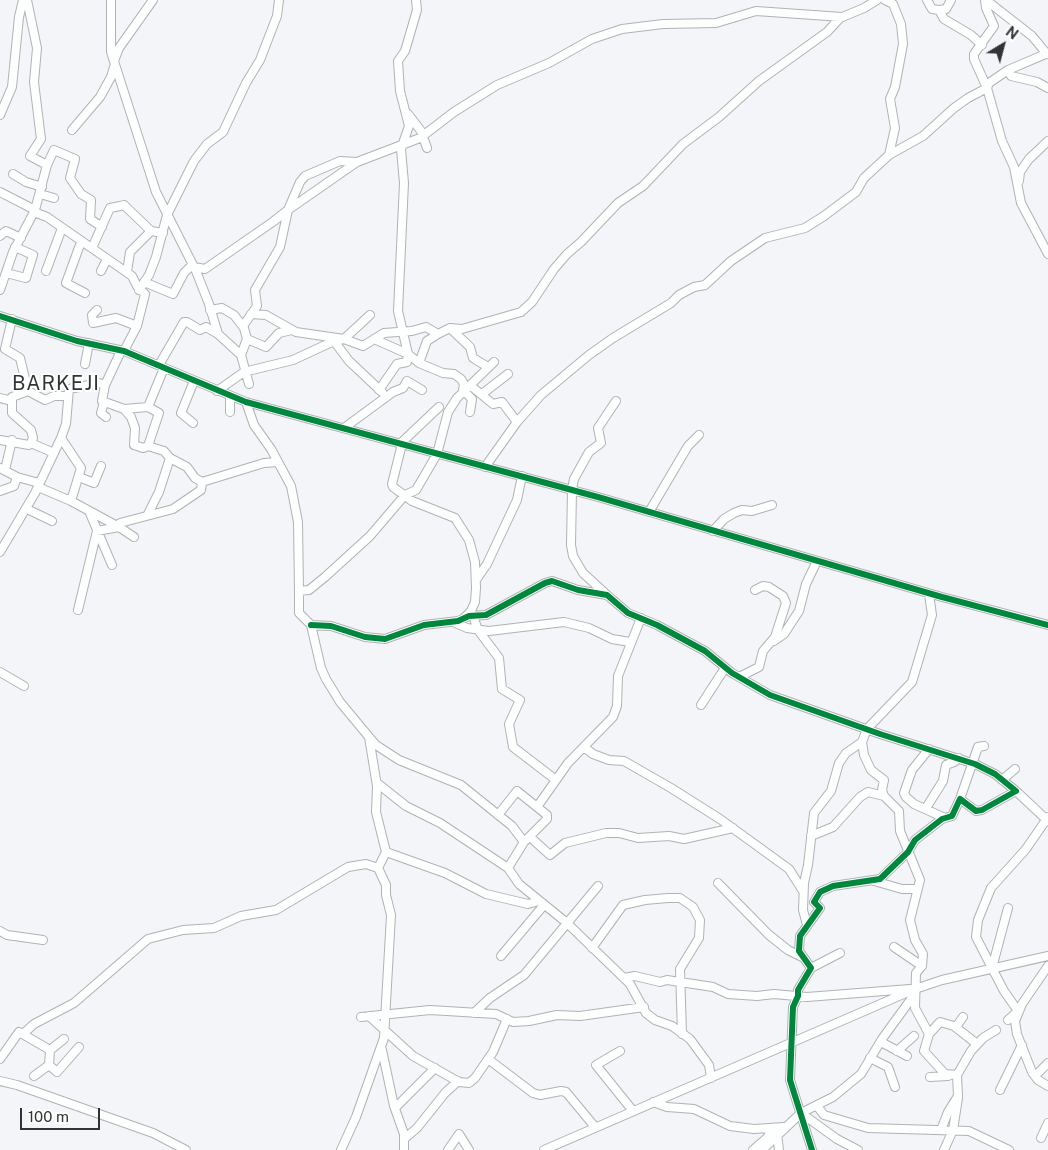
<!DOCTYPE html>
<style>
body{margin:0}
#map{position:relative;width:1048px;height:1150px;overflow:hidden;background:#f4f5f8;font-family:"Public Sans",sans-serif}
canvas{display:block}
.north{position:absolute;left:978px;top:20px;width:50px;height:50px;-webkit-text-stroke:4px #fff;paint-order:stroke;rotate:37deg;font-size:14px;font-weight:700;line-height:20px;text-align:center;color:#323335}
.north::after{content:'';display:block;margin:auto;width:18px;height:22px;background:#323335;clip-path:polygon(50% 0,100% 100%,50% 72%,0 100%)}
.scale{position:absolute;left:20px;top:1108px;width:80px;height:22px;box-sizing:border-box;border:2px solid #323335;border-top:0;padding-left:6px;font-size:15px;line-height:18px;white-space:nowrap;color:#323335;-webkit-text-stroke:4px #fff;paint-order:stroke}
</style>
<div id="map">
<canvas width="1048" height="1150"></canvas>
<div class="north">N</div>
<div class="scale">100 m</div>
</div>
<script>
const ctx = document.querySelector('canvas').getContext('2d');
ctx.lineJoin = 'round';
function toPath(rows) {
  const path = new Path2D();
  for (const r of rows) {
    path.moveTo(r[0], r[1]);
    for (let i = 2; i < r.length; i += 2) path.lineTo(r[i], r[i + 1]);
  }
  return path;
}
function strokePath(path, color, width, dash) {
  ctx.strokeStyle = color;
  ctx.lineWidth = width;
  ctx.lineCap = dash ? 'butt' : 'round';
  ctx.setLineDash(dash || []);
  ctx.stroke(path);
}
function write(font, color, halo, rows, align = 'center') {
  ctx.font = font + ' "Public Sans",sans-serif';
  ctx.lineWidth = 4;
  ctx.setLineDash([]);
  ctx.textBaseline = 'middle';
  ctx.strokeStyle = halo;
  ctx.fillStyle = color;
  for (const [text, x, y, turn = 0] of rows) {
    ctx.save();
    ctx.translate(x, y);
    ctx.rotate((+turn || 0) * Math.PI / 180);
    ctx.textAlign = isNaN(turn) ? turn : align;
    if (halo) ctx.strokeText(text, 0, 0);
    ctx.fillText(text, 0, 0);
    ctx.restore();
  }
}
const minor = toPath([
 [27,0,37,48,34,82,41,139,30,156,47,165],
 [111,0,111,52,156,192,196,271,209,304,218,334,241,355,249,384],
 [885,0,893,4,901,24,903,44,895,87,890,99,895,128,889,155],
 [927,0,932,9,939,10,944,19,971,35,982,45],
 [986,0,1032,36,1047,54],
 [939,10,946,9,951,0],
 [1048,53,1008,70,989,83,987,88,1002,141,1014,167,1021,203,1048,254],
 [114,61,119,48,153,0],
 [1008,70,1011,76,1037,82,1048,88],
 [408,114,421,131,427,148],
 [0,115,12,87,19,17,23,0],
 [72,130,100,97,111,77,114,67],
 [13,174,26,182,42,187],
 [1019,181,1020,172,1029,159,1048,141],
 [0,192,35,210],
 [40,194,54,198],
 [34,212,47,217,132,276,137,286,145,294,137,326,124,351],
 [0,236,6,231,21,238],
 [81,242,66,283,85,293],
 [92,248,110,208,120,206,124,205,151,231,163,233],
 [194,267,205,269,274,221,288,210,300,182,305,176,340,161,357,162,420,138,454,112,497,85,549,63,592,39,622,29,663,24,716,23,756,11,842,17],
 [46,271,62,228],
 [101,271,107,259],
 [127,272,130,252,151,231],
 [6,273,26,278,33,255,15,247],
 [144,282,173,294,184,273,192,265],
 [0,290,13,252,35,210,47,165,54,150,75,159,70,178,81,194,91,200,90,219,102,227],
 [139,290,149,275,156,257,167,215,194,161,207,144,223,132,246,83,260,60,277,16,279,0],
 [97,310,92,315,93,323,116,318,137,326],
 [210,310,222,308,234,315,244,328,247,339,241,355],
 [251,314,266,315,296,332,344,339,370,315],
 [0,316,77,341,124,351,246,402,598,497,942,597,1048,625],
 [12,319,5,349,20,358,28,391],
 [243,326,257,306,255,290,280,247,288,210,357,162],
 [450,328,462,329,521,312,532,302,554,269,567,254,581,242,618,203,643,186,683,144,719,117,759,81,827,32,840,18,864,8,877,0],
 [247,339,266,347,279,333,292,330],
 [374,339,408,354,419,363,443,373,454,374,461,379,464,384,463,390,472,399,470,412],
 [334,341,349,361,382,392],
 [121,351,105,385,102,401,124,409,148,407,159,413,148,446],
 [419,363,427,341,438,334],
 [85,364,89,343],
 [159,365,184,322,187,322,200,330,206,327,218,334],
 [471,386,493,404,502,402,517,422],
 [379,390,397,364,407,362,408,354,398,311,404,183,401,149,409,126,400,91,398,61,405,51,417,10,416,0],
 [217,391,244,372,293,360,334,341,344,339,363,346,384,333,412,331,426,327,438,334,450,328,470,347,473,358,488,367],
 [482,394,508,374],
 [230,396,230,412],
 [0,398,12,401],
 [104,402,101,413,106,417],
 [246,402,254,425,271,449,291,486,298,522,299,591],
 [148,407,164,368],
 [193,423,181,413,194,381],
 [344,428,393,392,403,388,407,381,422,390],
 [61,438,81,468,71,501],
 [0,440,29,445,31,443,54,453],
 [31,443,33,438,31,430,12,413,12,397,28,391,45,400,54,396,68,396],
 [400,444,439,407],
 [402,444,392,484,393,487,412,501,455,518,469,540,475,562,476,588,475,602,471,611,464,618],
 [485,467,517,422,541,395,589,355,613,338,671,303,679,295,694,287,705,285,731,261,765,238,805,228,824,216,856,192,864,178,889,155,923,136,954,108,968,98,987,88,974,59,974,54,994,26,986,8,985,0],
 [0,468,17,477,39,483],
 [5,470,12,440],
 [79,477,94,483,101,466],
 [202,482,264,463,278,462],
 [38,487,71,501,119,527,120,523,173,509,201,490,202,482,195,478,187,467,170,458,164,451,148,446,143,448,134,445,135,428,131,417,124,409],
 [0,491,14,486,17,477],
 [27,509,52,521],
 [89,511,112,565],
 [649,512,688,446,699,435],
 [148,514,159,492,170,458],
 [713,531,724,519,734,513,742,510,752,511,772,505],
 [0,552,35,493,61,438,66,424,69,389,99,383,105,385],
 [476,580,487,564,517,500,522,476],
 [929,594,932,615,912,682,867,729,862,742,864,755,871,770,884,780,882,790,884,796,899,811,900,831,920,880,910,920,915,940,923,954,922,966,916,973,915,1008,929,1034],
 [607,595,583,573,573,556,571,545,572,490,574,479,589,452,601,443,598,428,616,401],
 [78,610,97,531,119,527,134,537],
 [473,616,478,630,499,658,502,689,520,700,509,724,513,747,556,780],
 [453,622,467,628,489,631,564,622,589,628,612,639,630,642],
 [311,625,331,626,365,637,385,639,424,625,458,621,469,616,486,615,545,583,552,581,578,590,607,595,628,613,657,625,705,651,732,673,770,695,880,734,975,764,995,774,1016,791,982,810,976,811,960,799,952,816,942,819,915,840,908,852,880,879,833,886,820,892,814,902,820,908,800,936,799,951,811,968,798,990,798,996,793,1007,790,1080,812,1150],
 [774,641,784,634,799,611,806,584,817,561],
 [0,672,24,686],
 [739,677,759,667,763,651,775,637,786,603,783,596,769,587,763,586,755,590],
 [701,705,725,668],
 [370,738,376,745,399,760,461,785,512,826,524,842],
 [584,747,593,754,609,760,624,761,671,788,720,819,789,869,803,891],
 [929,749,912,770,904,793,906,797,914,804,945,818],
 [1002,780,1015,769],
 [377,783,406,806,440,823,508,868,519,884,567,923,630,984,646,1013,655,1020,672,1026,690,1039,709,1065,711,1078],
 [1016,791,1048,821],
 [960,799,978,747,984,746],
 [537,807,568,763,613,717,617,706,618,676,641,618],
 [926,808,943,781,946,765,954,762,959,758],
 [498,815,517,791,547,815,547,819,524,842,508,868],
 [811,836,833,827,860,797,868,792,884,796],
 [530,837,550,855,565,843,606,833,619,833,638,838,669,836,684,839,733,828],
 [386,852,445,873,486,894,528,904,539,901],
 [874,881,902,889,917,889],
 [718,883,769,935,788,950,802,957],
 [1008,908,992,968,976,937,978,920,991,888,1026,849,1048,817],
 [807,925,803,910,804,883,808,865,814,813,831,791,839,763,846,753,862,742],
 [0,931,7,935,43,940],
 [894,947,922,966],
 [592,948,623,905,645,900,668,898,680,898,693,907,700,920,699,938,680,969,682,1034],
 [501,956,544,905],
 [1048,966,1022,1004,1015,1021,1017,1034,1032,1072,1038,1080,1048,1086],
 [811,968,840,953],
 [992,968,1004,991,1018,1011,1008,1020],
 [624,978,635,976,660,982,667,980,713,987,728,994,757,996,774,994,807,997,910,989],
 [474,1013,490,998,524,975,598,886],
 [369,1016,413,1056,459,1082,469,1083,475,1078,493,1052,507,1019],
 [361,1017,430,1010,496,1014,513,1022,529,1021,557,1015,580,1016,644,1007],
 [956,1027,963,1017],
 [23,1034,34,1024,74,1003,148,939,183,930,214,928,241,916,276,910,348,867,366,864,378,868],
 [881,1042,907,1056],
 [977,1044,954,1026,940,1022,929,1034,924,1051,945,1074,957,1075,971,1051,983,1038,996,1030],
 [50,1050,49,1065,57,1072,79,1047],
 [382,1050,394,1106,404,1134,404,1150],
 [620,1051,596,1065,633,1111],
 [897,1051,914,1036],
 [870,1058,888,1067,895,1087],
 [0,1059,19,1032,50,1050,64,1039],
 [488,1059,533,1093,540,1095,561,1091,566,1092,595,1127],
 [34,1076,49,1065],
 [1035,1076,1048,1063],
 [930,1077,948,1076],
 [0,1081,17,1085,153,1133,186,1150],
 [1000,1090,1022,1045],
 [653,1102,667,1107,694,1109,730,1126,754,1129,784,1127],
 [817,1106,824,1115,868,1128,969,1131,1009,1150],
 [395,1108,435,1068],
 [801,1113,837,1139,858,1150],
 [941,1130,948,1112,958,1096,957,1075],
 [777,1134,779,1150],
 [1041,1138,1048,1123],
 [404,1139,417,1128,445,1093,458,1081],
 [341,1150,356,1117,384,1038,391,915,386,895,386,885,378,868,386,852,376,812,377,786,369,737,340,702,326,679,321,668,311,625,299,613,299,591,309,590,325,577,370,536,405,495,416,490,437,454,448,412,457,398,494,362],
 [448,1150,459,1134,469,1150],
 [544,1150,915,989,942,980,1048,956],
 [753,1150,768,1137,771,1128],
 [762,1150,801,1113,833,1097,861,1074,882,1039,914,995],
 [944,1150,953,1130,958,1098]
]);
const cycleway = toPath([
 [0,316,77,341,124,351,246,402,598,497,942,597,1048,625],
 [311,625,331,626,365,637,385,639,424,625,458,621,469,616,486,615,545,583,552,581,578,590,607,595,628,613,657,625,705,651,732,673,770,695,880,734,975,764,995,774,1016,791,982,810,976,811,960,799,952,816,942,819,915,840,908,852,880,879,833,886,820,892,814,902,820,908,800,936,799,951,811,968,798,990,798,996,793,1007,790,1080,812,1150]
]);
const quarterNames = [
 ["BARKEJI",56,384]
];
strokePath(minor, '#b1b2b5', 10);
strokePath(minor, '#fdfefe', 8);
strokePath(cycleway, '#00873e', 6);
ctx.letterSpacing = '1px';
write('20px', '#323335', '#fff', quarterNames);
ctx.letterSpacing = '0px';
</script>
